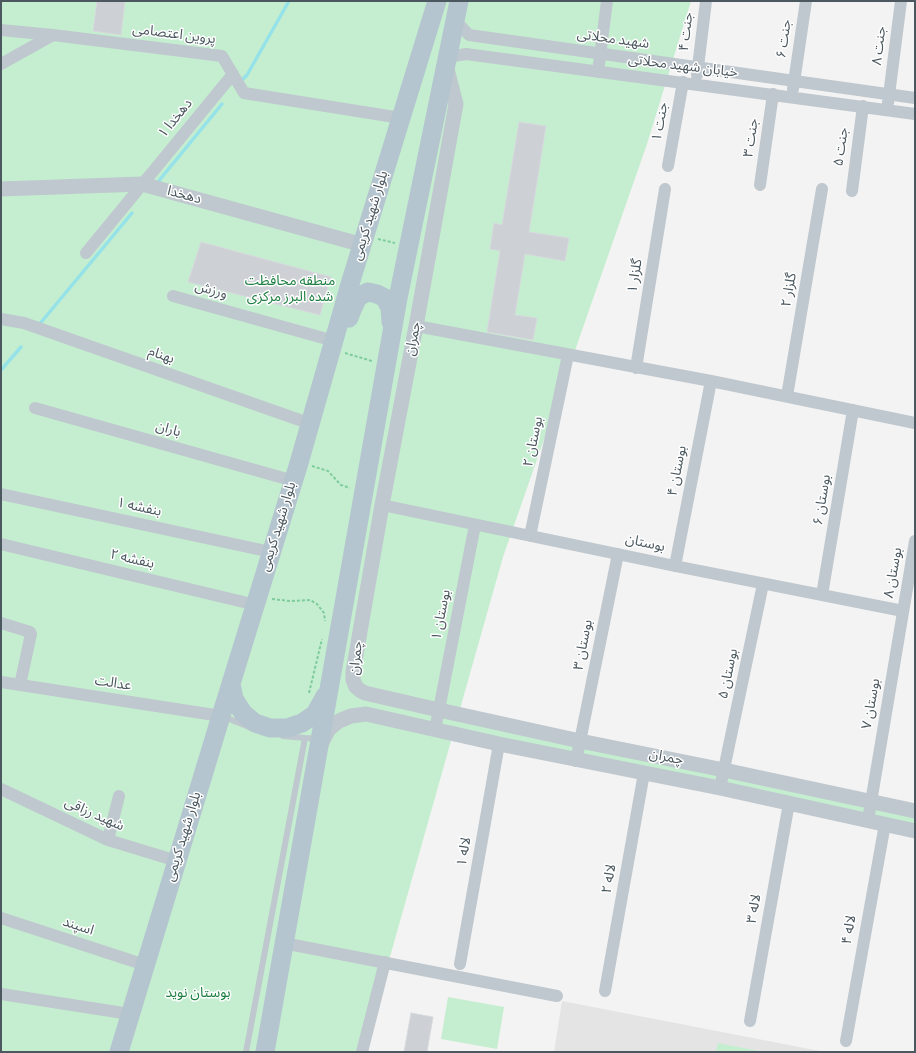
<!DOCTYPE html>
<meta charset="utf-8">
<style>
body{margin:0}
#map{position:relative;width:916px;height:1053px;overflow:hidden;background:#f4f3f3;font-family:"Source Sans 3",sans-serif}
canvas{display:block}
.frame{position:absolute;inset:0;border:2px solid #4b585f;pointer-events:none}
</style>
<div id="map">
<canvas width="916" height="1053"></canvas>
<div class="frame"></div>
</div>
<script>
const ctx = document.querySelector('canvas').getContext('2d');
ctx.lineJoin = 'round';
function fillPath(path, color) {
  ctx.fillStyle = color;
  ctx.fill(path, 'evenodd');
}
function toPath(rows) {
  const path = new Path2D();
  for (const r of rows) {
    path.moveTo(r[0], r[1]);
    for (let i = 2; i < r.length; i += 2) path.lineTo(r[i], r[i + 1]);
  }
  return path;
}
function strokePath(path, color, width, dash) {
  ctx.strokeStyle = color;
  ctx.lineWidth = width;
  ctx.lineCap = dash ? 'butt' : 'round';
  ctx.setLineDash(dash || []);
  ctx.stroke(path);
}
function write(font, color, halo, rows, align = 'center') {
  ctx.font = font + ' "Source Sans 3","Noto Sans Arabic",sans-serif';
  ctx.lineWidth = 3;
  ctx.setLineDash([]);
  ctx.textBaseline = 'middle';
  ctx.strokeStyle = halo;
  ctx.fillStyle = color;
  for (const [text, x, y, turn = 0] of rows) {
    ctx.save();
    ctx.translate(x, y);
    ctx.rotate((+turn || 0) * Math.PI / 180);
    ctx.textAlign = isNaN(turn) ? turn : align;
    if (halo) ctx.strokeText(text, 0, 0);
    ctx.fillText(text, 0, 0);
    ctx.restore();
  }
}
const education = toPath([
 [562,1001,825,1052,554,1052]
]);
const green = toPath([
 [1,1,691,1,647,144,503,557,458,716,579,742,576,760,453,734,363,1052,1,1052],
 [581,743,722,771,719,787,578,760],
 [725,771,870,802,867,819,721,788],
 [871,803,915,812,915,829,869,819],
 [448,997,504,1007,497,1049,441,1039],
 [718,1043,764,1052,723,1052,716,1051]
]);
const stream = toPath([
 [242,80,247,75,289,1],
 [157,183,222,104],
 [38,326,132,213],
 [1,370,21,347]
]);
const building = toPath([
 [97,1,125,1,121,35,93,31,97,1],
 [519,122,546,126,529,232,569,238,565,261,525,254,515,315,537,318,533,340,487,332,500,251,490,249,494,223,502,225,519,122],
 [201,242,331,277,320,315,188,282,201,242],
 [411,1013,433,1017,427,1052,404,1052,411,1013]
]);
const path = toPath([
 [378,239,395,243],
 [345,353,372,361],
 [312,466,328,471,341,485,350,488],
 [272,599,290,601,310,600,317,604,324,613,325,621],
 [309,693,322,639]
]);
const service = toPath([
 [222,716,249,727],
 [283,736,305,738],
 [246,1052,305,738,319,739]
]);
const minor = toPath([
 [455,20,469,35,915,98],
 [1,30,53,35],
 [448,57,466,54,915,114],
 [1,64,53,35,222,56,244,93,401,118],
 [598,72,607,1],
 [697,75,706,1],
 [793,89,806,1],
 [888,103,901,1],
 [668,166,683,82],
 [760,185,773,94],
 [852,191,863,106],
 [86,253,233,74],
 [173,296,334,341],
 [1,319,24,323,311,424],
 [416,326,711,381,915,423],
 [636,368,665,189],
 [787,396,822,189],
 [35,408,294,481],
 [1,494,271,552],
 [382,505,675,566,903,611],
 [530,536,568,355],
 [1,544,256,605],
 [675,566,711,381],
 [822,595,853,410],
 [1,623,30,632,31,634,20,685],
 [1,682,221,716],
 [435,730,475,525],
 [576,761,618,554],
 [720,788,763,584],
 [1,789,108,840,177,861],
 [868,820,915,541],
 [108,840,119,796],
 [1,918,145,965],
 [283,943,557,996],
 [460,964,499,744],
 [605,991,644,773],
 [1,994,130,1014],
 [750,1021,789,803],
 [846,1041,885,824],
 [362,1052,385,962]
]);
const tertiary = toPath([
 [446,65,456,104,416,326,382,505,353,672,353,680,356,687,361,691,365,693,439,710,580,741,724,770,915,811],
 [1,189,142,184,363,245],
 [321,744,329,729,339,721,351,716,366,714,499,744,720,788,915,831]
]);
const primary = toPath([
 [349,318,352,310,358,297,368,292,377,294,385,298,390,308,391,322],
 [231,684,234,699,243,713,255,723,270,728,287,728,302,723,315,714,325,696],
 [119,1052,221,716,299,463,350,284,437,1],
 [265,1052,398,298,459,1]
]);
const streetNames = [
 ["جنت ۴",687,32,-83],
 ["پروین اعتصامی",174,35,7],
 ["جنت ۶",785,39,-82],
 ["شهید محلاتی",613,40,8],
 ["جنت ۸",880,46,-83],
 ["خیابان شهید محلاتی",683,67,7],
 ["دهخدا ۱",176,119,-51],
 ["جنت ۱",661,122,-80],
 ["جنت ۳",752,138,-82],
 ["جنت ۵",842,147,-82],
 ["دهخدا",184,196,15],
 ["بلوار شهید کریمی",371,216,-73],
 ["گلزار ۱",636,276,-81],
 ["گلزار ۲",790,290,-80],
 ["ورزش",211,291,16],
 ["چمران",414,339,-79],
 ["بهنام",161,356,19],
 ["باران",168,430,16],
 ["بوستان ۲",534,442,-78],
 ["بوستان ۴",678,471,-79],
 ["بوستان ۶",823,500,-81],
 ["بنفشه ۱",139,508,12],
 ["بلوار شهید کریمی",279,527,-73],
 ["بوستان",645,544,12],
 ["بنفشه ۲",132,560,13],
 ["بوستان ۸",894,573,-80],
 ["بوستان ۱",442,615,-79],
 ["بوستان ۳",584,645,-79],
 ["چمران",357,658,-84],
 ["بوستان ۵",729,674,-78],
 ["عدالت",113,684,9],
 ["بوستان ۷",872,704,-80],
 ["چمران",666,758,11],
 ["شهید رزاقی",94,815,24],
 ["بلوار شهید کریمی",184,837,-73],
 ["لاله ۱",465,852,-80],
 ["لاله ۲",610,879,-80],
 ["لاله ۳",755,909,-80],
 ["اسپند",78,927,18],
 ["لاله ۴",850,930,-80]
];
const parkNames = [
 ["منطقه محافظت",290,282],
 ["شده البرز مرکزی",290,298],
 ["بوستان نوید",198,994]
];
fillPath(education, '#e5e4e4');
fillPath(green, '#c5eed0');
strokePath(stream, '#95e2e8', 3.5);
fillPath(building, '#cdd0d4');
strokePath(building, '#d7dadd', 1);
strokePath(path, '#7ecb9b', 2, [3, 2]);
strokePath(service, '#bfc8ce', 6);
strokePath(minor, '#bfc8ce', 12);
strokePath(tertiary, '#bfc8ce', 15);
strokePath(primary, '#b4c5cf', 19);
write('14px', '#4b585f', '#fff', streetNames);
write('14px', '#1d7f41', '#fff', parkNames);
</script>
